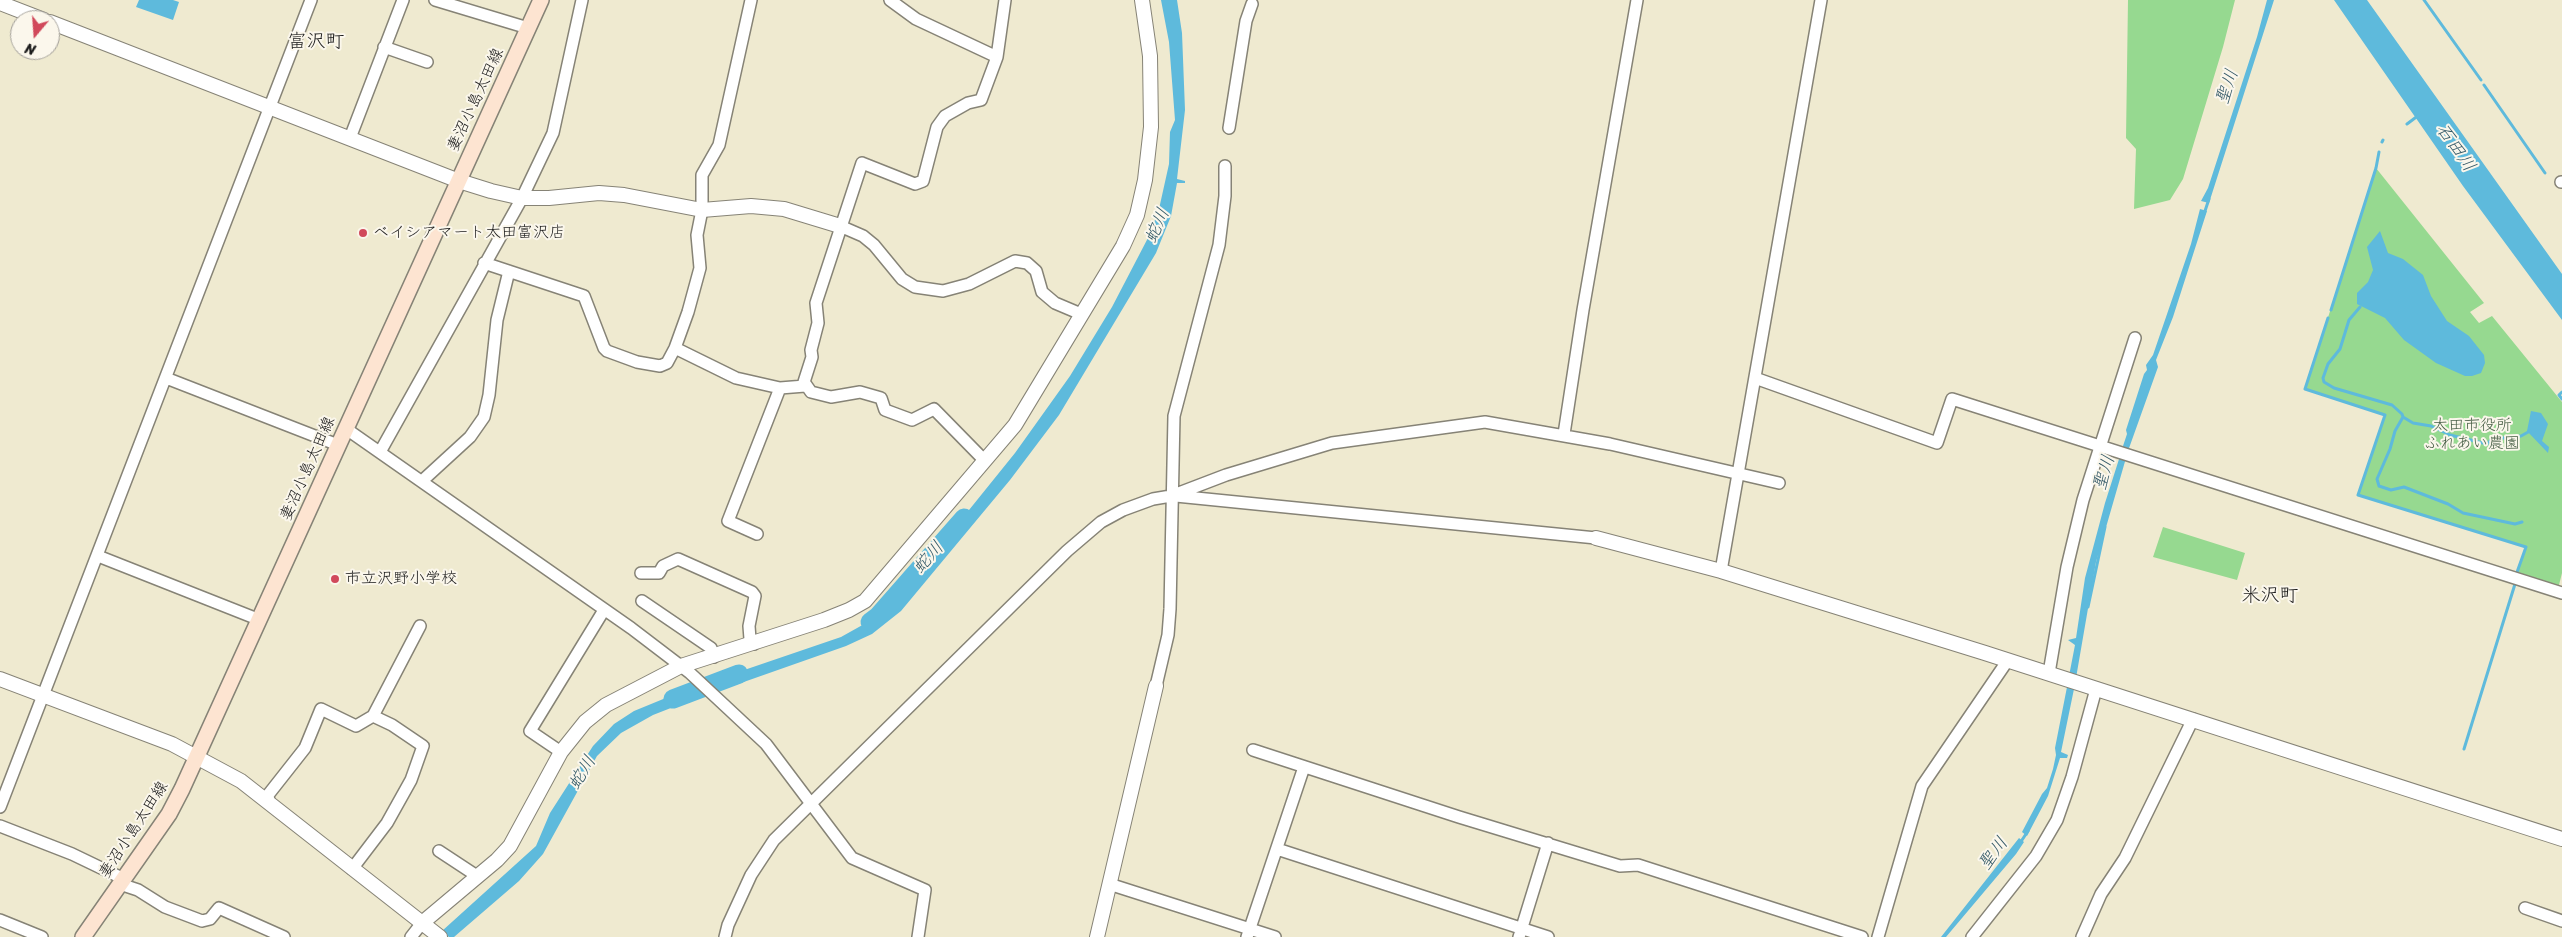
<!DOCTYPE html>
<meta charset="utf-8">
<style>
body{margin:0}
#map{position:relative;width:2562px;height:937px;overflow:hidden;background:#efead0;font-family:Sriracha,sans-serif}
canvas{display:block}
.north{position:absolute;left:10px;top:10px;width:50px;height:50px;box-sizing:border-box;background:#fbf7ec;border:1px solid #a29f99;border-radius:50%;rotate:198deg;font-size:14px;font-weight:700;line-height:20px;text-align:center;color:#1c1c1c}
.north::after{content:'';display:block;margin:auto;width:18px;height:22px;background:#d1495b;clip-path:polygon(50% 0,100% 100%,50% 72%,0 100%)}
</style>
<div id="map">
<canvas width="2562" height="937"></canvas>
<div class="north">N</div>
</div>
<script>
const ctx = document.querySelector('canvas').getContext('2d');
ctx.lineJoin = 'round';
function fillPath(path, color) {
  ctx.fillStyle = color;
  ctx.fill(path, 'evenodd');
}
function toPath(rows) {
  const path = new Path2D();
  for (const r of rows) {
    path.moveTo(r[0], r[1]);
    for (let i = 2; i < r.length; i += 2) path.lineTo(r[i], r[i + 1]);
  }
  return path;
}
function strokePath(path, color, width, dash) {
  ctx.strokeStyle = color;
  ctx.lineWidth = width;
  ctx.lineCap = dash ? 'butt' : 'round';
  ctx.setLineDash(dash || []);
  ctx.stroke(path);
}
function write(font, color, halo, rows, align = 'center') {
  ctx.font = font + ' Sriracha,"Klee One",sans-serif';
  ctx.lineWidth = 4;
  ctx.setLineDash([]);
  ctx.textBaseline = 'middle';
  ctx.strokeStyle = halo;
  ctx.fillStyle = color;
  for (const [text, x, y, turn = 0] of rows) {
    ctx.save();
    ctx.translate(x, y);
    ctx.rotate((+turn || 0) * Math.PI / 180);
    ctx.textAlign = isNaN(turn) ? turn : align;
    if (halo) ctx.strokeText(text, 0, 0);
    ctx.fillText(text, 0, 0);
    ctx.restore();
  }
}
const green = toPath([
 [2128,0,2235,0,2223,47,2183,179,2170,200,2134,209,2136,149,2126,138],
 [2376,168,2484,303,2470,312,2479,323,2492,316,2562,402,2562,573,2558,589,2516,576,2526,547,2358,495,2385,415,2305,389],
 [2163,527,2245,553,2237,580,2153,557]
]);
const water = toPath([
 [139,0,173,0,179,2,173,20,136,7],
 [1161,0,1177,0,1182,33,1185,110,1177,179,1185,181,1185,183,1177,183,1171,216,1156,253,1059,415,1010,480,901,611,872,634,846,646,721,690,712,681,841,637,875,618,919,572,1015,453,1070,376,1112,307,1149,236,1159,209,1169,164,1170,132,1175,120,1169,42],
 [2267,0,2274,0,2209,203,2201,201,2208,188,2257,37],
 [2334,0,2367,0,2562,274,2562,320,2463,186],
 [2200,209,2207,211,2173,317,2156,360,2158,367,2128,451,2122,449,2127,434,2126,430,2144,374,2147,370,2146,365,2153,355,2191,244],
 [2380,231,2388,253,2403,259,2423,275,2431,296,2447,321,2469,336,2484,355,2485,363,2481,373,2472,376,2465,376,2436,363,2404,340,2385,318,2357,304,2357,293,2368,282,2373,270,2367,247],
 [2531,411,2541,413,2548,424,2542,441,2549,447,2548,453,2527,431],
 [2120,456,2126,458,2096,562,2076,678,2069,676,2075,645,2068,640,2076,638,2085,578,2105,503],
 [695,686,704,695,653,715,621,733,597,756,543,854,519,881,454,937,449,937,442,931,536,846,550,813,593,746,614,724,634,711],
 [2067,687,2074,689,2061,752,2068,755,2067,758,2060,758,2048,796,2027,836,2022,832,2042,794,2047,788,2053,769,2056,755,2055,748],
 [2019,838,2024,842,2016,854,1946,937,1941,937]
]);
const stream = toPath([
 [2424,0,2481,80],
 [2484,85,2545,173],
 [2407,124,2419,115],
 [2382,142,2383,140],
 [2204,214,2209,199],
 [2360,307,2349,320,2340,349,2328,364,2323,378,2324,382,2334,388,2392,405,2402,414,2403,417,2395,431,2390,449,2377,479,2379,486,2391,490,2404,487,2448,504,2463,513,2515,524,2522,522],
 [2331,310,2376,168,2379,152],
 [2328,318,2305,389,2385,415,2358,495,2526,547,2516,575],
 [2562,392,2559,395,2562,399],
 [2403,417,2413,423,2431,426,2450,435,2487,444,2495,436,2504,438,2521,436,2530,431],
 [2088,607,2105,527],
 [2464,749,2515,584],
 [2020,843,2028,831]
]);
const river = toPath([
 [870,622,878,616,964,518],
 [673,699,739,674]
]);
const minor = toPath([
 [435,0,528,28],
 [890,0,916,19,997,57],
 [384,47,427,62],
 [1229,128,1246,21,1252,4],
 [350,138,403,0],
 [2561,182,2562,182],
 [840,226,863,236,874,245,902,279,915,287,943,291,969,284,1015,261,1027,263,1036,271,1042,292,1055,303,1081,314],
 [484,263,584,296,604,348,607,351,637,362,660,366,667,363,675,348,688,312,700,268,697,235,702,210,702,175,719,145,751,0],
 [675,348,736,378,780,388,805,386],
 [166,378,338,445],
 [1755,378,1937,443,1952,399,2562,593],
 [345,428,631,628,690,673,766,744,852,858,925,890,918,937],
 [1564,434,1583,310,1637,0],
 [380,452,522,198,553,133,582,0],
 [984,460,934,409,912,420,885,410,881,398,860,392,831,397,811,392,804,382,812,357,811,350,818,323,816,303,862,163,915,184,923,181,937,127,945,116,968,103,981,100,997,57,1005,0],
 [422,481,470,437,484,417,489,395,497,320,509,271],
 [1176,496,1596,538],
 [757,534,728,521,780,388],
 [98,556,260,620],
 [1721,571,1821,0],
 [641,573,659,573,663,566,678,559,752,592,755,596,749,626,750,639,754,644],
 [642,601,711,648,714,657],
 [2049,673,2067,567,2083,500,2135,338],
 [1156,686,1168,635,1170,609,1174,416,1219,245,1225,196,1225,166],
 [1253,750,1459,817,1620,866,1638,865,1862,937],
 [561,752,530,731,604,610],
 [269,802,268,795,305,748,321,709,356,726,373,716,420,626],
 [0,807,311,0],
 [0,826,72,854,124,879],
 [1277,849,1548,937],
 [439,851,477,876],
 [352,869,387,823,411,780,423,746,392,725,373,716],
 [120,884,138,890,165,907,202,921,210,919,219,908,284,937],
 [1109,884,1275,937],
 [2525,908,2562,921],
 [0,920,42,937],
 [411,937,422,923],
 [725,937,728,925,751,875,774,840,1067,551,1101,522,1123,510,1153,499,1171,496,1226,475,1332,443,1485,422,1610,444,1779,483],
 [1247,937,1304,767],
 [1519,937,1548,843],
 [1878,937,1922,786,2008,660],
 [1972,937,2036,856,2057,820,2072,777,2096,689],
 [2082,937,2101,894,2125,858,2193,719]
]);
const tertiary = toPath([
 [0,3,44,20],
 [50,22,459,181,491,191,522,198,549,198,599,193,624,195,702,210,751,206,784,209,840,226],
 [1596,538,1721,571,1985,653,2562,839],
 [0,679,172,744,241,781,440,937],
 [422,923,497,860,510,846,561,752,585,722,606,705,681,666,824,620,849,610,865,601,1015,425,1123,246,1137,215,1145,180,1151,127,1150,56,1142,0],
 [1097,937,1156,686]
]);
const secondary = toPath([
 [83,937,169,814,182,789,541,0]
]);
const markers = [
 [363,233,5,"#d1495b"],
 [335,579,5,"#d1495b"]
];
const streetNames = [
 ["妻沼小島太田線",476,100,-65],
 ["妻沼小島太田線",308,469,-66],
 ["妻沼小島太田線",134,830,-57]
];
const poiNames = [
 ["ベイシアマート太田富沢店",373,233],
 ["市立沢野小学校",345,579]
];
const parkNames = [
 ["太田市役所",2472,426],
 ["ふれあい農園",2472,444]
];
const waterNames = [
 ["聖川",2228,87,-72],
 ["石田川",2455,148,55],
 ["蛇川",1158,226,-66],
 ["聖川",2105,473,-74],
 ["蛇川",929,558,-49],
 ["蛇川",583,773,-59],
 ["聖川",1994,854,-54]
];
const quarterNames = [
 ["富沢町",316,42],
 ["米沢町",2270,596]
];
fillPath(green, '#96d990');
fillPath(water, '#5ebadc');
strokePath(stream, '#5ebadc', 3);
strokePath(river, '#5ebadc', 19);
strokePath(minor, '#868376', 14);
strokePath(tertiary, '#868376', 16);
strokePath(secondary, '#868376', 18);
strokePath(minor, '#fff', 11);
strokePath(tertiary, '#fff', 14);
strokePath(secondary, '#fde4d1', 15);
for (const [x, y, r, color] of markers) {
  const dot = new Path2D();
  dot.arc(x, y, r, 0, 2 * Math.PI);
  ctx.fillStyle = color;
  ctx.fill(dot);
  strokePath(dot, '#fbf7ec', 2);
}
write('16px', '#1c1c1c', '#fbf7ec', streetNames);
write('16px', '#1c1c1c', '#fbf7ec', poiNames, 'left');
write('16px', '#475e45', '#fbf7ec', parkNames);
write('italic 18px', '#365b69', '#fbf7ec', waterNames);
write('19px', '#1c1c1c', '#fbf7ec', quarterNames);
</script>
